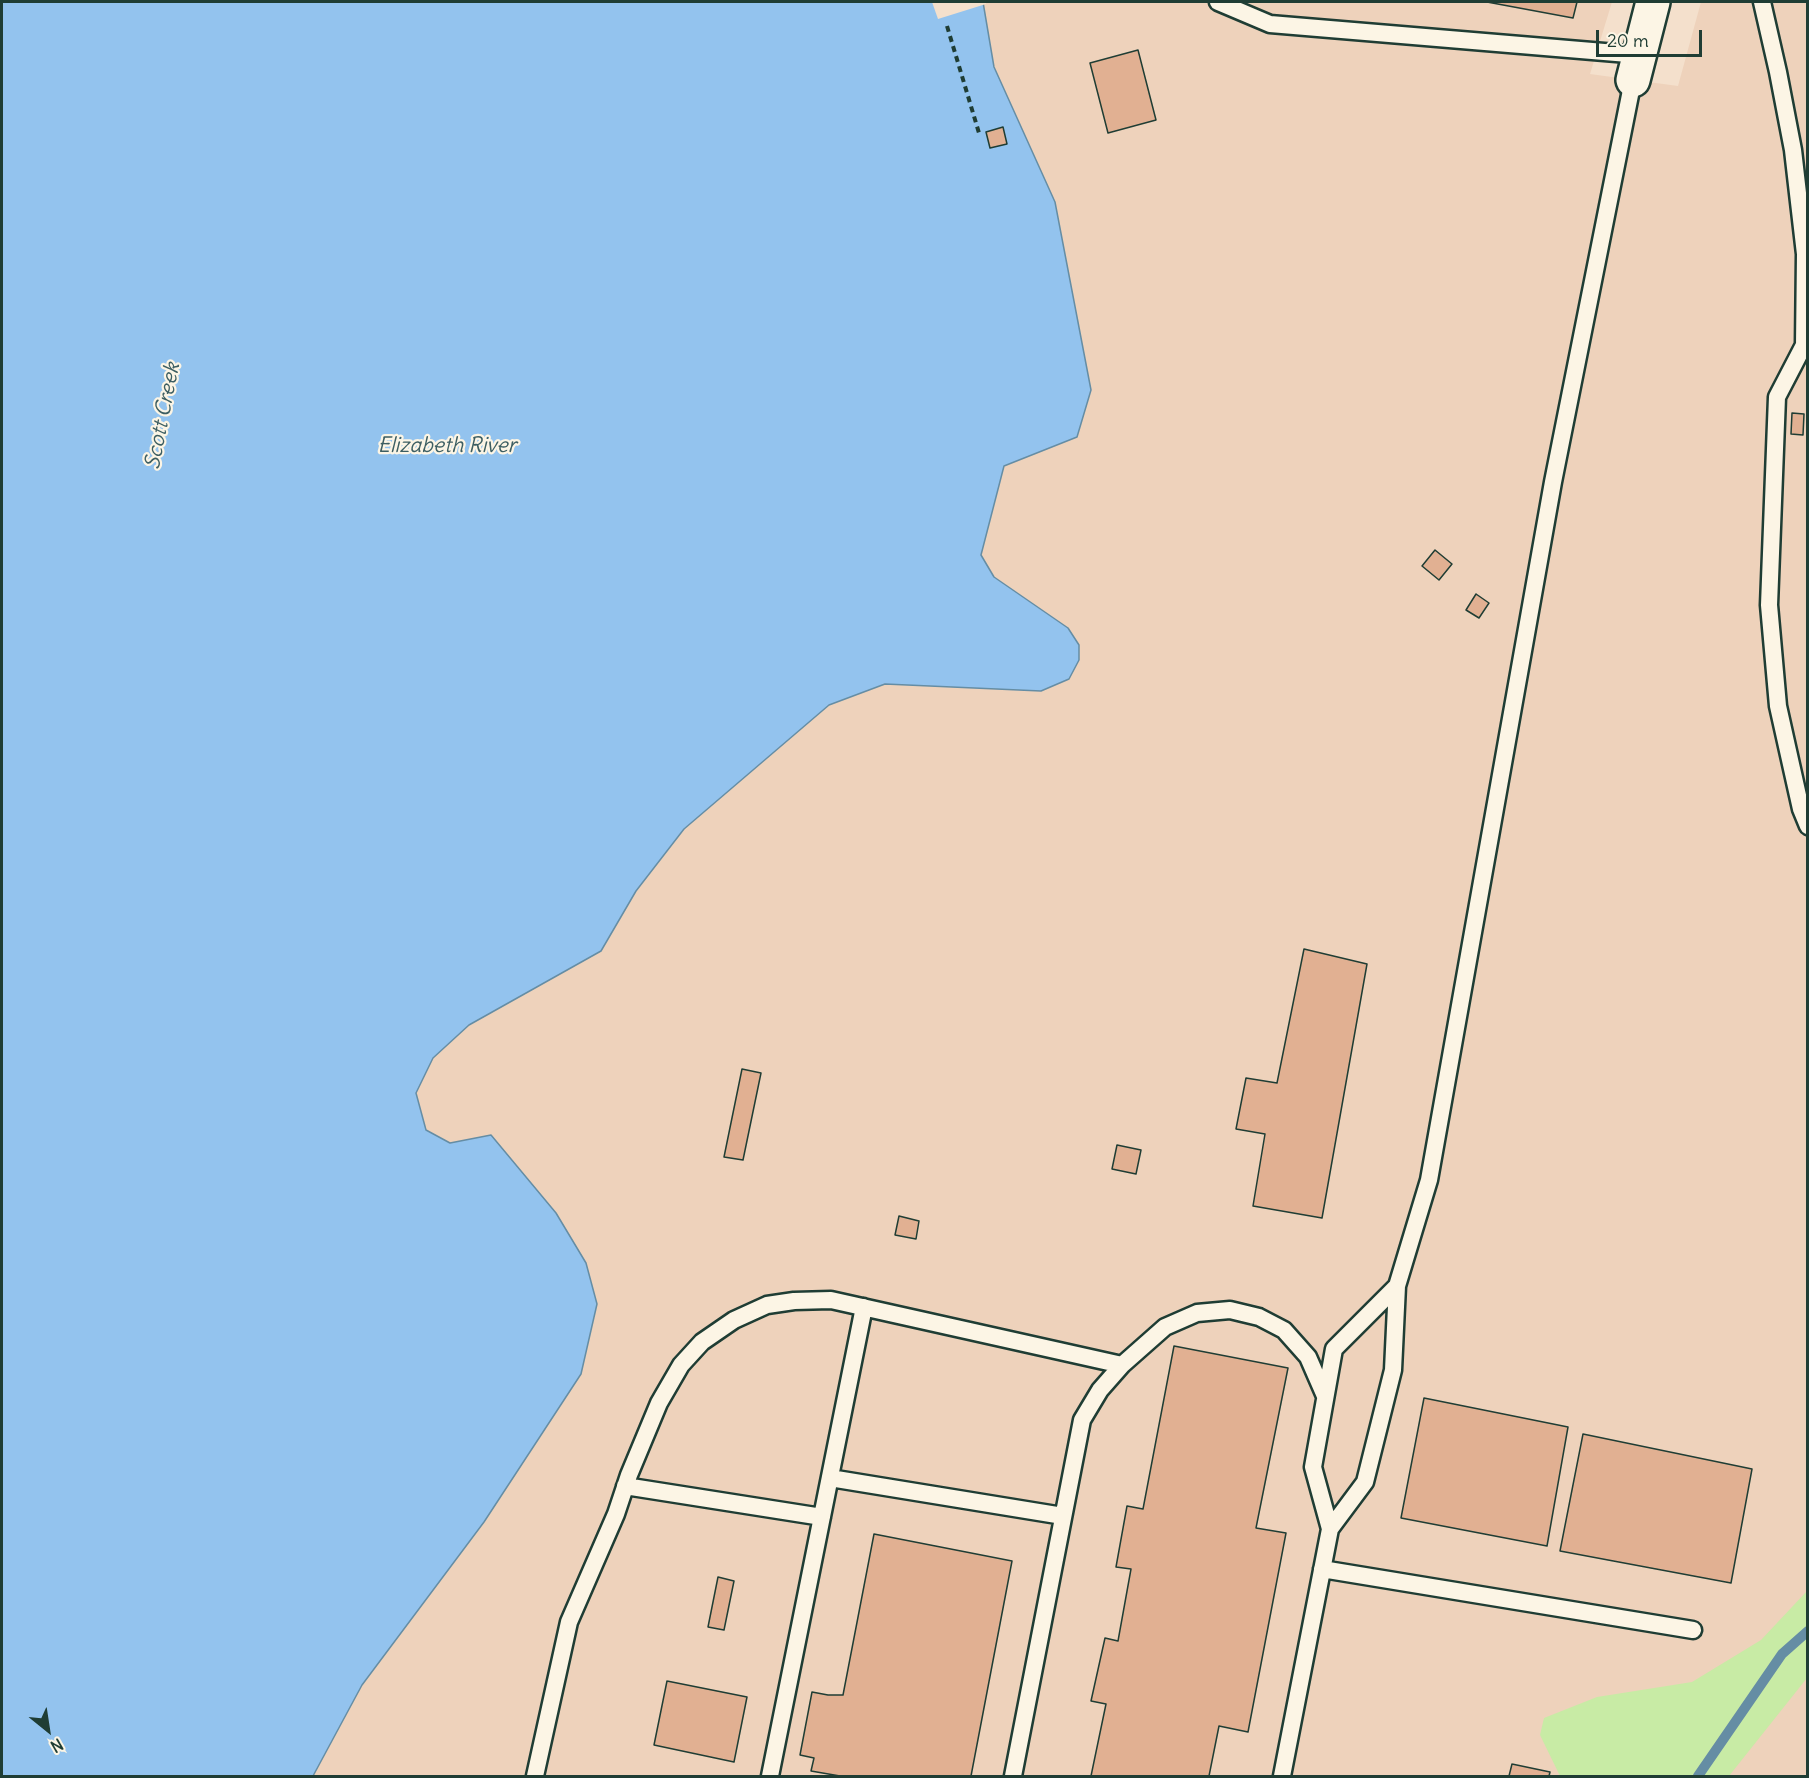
<!DOCTYPE html>
<style>
body{margin:0}
#map{position:relative;width:1809px;height:1778px;overflow:hidden;background:#f4e0cc;font-family:Delius,sans-serif}
canvas{display:block}
.frame{position:absolute;inset:0;border:3px solid #1f3d34;pointer-events:none}
.north{position:absolute;left:18px;top:1700px;width:60px;height:60px;-webkit-text-stroke:4px #fcf5e5;paint-order:stroke;rotate:150deg;font-size:16px;font-weight:700;line-height:24px;text-align:center;color:#1f3d34}
.north::after{content:'';display:block;margin:auto;width:21px;height:27px;background:#1f3d34;clip-path:polygon(50% 0,100% 100%,50% 72%,0 100%)}
.scale{position:absolute;left:1596px;top:30px;width:106px;height:27px;box-sizing:border-box;border:3px solid #1f3d34;border-top:0;padding-left:8px;font-size:18px;line-height:21px;white-space:nowrap;color:#1f3d34;-webkit-text-stroke:4px #fcf5e5;paint-order:stroke}
</style>
<div id="map">
<canvas width="1809" height="1778"></canvas>
<div class="frame"></div>
<div class="north">N</div>
<div class="scale">20 m</div>
</div>
<script>
const ctx = document.querySelector('canvas').getContext('2d');
ctx.lineJoin = 'round';
function fillPath(path, color) {
  ctx.fillStyle = color;
  ctx.fill(path, 'evenodd');
}
function toPath(rows) {
  const path = new Path2D();
  for (const r of rows) {
    path.moveTo(r[0], r[1]);
    for (let i = 2; i < r.length; i += 2) path.lineTo(r[i], r[i + 1]);
  }
  return path;
}
function strokePath(path, color, width, dash) {
  ctx.strokeStyle = color;
  ctx.lineWidth = width;
  ctx.lineCap = dash ? 'butt' : 'round';
  ctx.setLineDash(dash || []);
  ctx.stroke(path);
}
function write(font, color, halo, rows, align = 'center') {
  ctx.font = font + ' Delius,sans-serif';
  ctx.lineWidth = 4.5;
  ctx.setLineDash([]);
  ctx.textBaseline = 'middle';
  ctx.strokeStyle = halo;
  ctx.fillStyle = color;
  for (const [text, x, y, turn = 0] of rows) {
    ctx.save();
    ctx.translate(x, y);
    ctx.rotate((+turn || 0) * Math.PI / 180);
    ctx.textAlign = isNaN(turn) ? turn : align;
    if (halo) ctx.strokeText(text, 0, 0);
    ctx.fillText(text, 0, 0);
    ctx.restore();
  }
}
const built = toPath([
 [983,2,1612,2,1590,74,1678,86,1701,2,1807,2,1807,1776,313,1776,362,1685,484,1522,581,1374,597,1305,450,1143,426,1130,416,1093,433,1058,469,1025,601,951,636,891,684,829,829,705,885,684,1041,691,1068,628,994,577,981,555,1004,466,1077,437,1055,202,994,67]
]);
const green = toPath([
 [1807,1591,1807,1678,1729,1776,1560,1776,1540,1735,1544,1718,1597,1697,1692,1682,1761,1640]
]);
const water = toPath([
 [2,2,983,2,994,67,1055,202,1091,390,1077,437,1004,466,981,555,994,577,1068,628,1079,645,1079,660,1069,679,1041,691,885,684,829,705,684,829,636,891,601,951,469,1025,433,1058,416,1093,426,1130,450,1143,491,1135,556,1213,586,1263,597,1304,581,1374,484,1522,362,1685,313,1776,2,1776,2,2]
]);
const pier = toPath([
 [932,2,986,2,986,4,938,19]
]);
const stream = toPath([
 [1698,1776,1782,1654,1808,1631]
]);
const building = toPath([
 [1487,2,1577,2,1573,18,1487,2],
 [1138,50,1156,120,1108,133,1090,63,1138,50],
 [1003,127,1007,144,990,148,986,132,1003,127],
 [1792,413,1804,414,1803,435,1791,434,1792,413],
 [1435,550,1452,564,1439,580,1422,566,1435,550],
 [1476,594,1489,603,1479,618,1466,610,1476,594],
 [1304,949,1367,964,1322,1218,1253,1206,1265,1134,1236,1129,1246,1078,1277,1083,1304,949],
 [742,1069,761,1073,743,1160,724,1157,742,1069],
 [1117,1145,1141,1150,1136,1174,1112,1169,1117,1145],
 [899,1216,919,1221,916,1239,895,1235,899,1216],
 [1174,1346,1288,1368,1256,1528,1286,1533,1248,1732,1219,1726,1209,1776,1091,1776,1106,1704,1091,1701,1105,1638,1118,1641,1131,1569,1116,1567,1127,1506,1143,1509,1174,1346],
 [1424,1398,1568,1427,1547,1546,1401,1518,1424,1398],
 [1583,1434,1752,1469,1731,1583,1560,1551,1583,1434],
 [874,1534,1012,1561,971,1776,840,1776,811,1771,814,1758,800,1755,812,1692,828,1695,843,1695,874,1534],
 [718,1577,734,1581,724,1630,708,1627,718,1577],
 [667,1681,747,1697,734,1762,654,1745,667,1681],
 [1512,1764,1550,1772,1549,1776,1509,1776,1512,1764]
]);
const path = toPath([
 [947,26,979,133]
]);
const service = toPath([
 [1218,2,1270,24,1640,55],
 [1762,2,1778,72,1793,150,1805,254,1804,345,1777,397,1769,605,1778,706,1801,809,1808,826],
 [1397,1286,1334,1349,1313,1467,1330,1529,1365,1482,1393,1370,1397,1286,1429,1180,1553,482,1633,80],
 [830,1478,1063,1516],
 [625,1486,822,1517],
 [1322,1569,1693,1630],
 [535,1776,569,1622,616,1514,629,1475,659,1403,681,1365,702,1342,734,1320,767,1305,794,1301,831,1300,1122,1365],
 [770,1776,864,1307],
 [1013,1776,1082,1420,1100,1390,1122,1365,1165,1327,1197,1313,1230,1310,1259,1317,1284,1330,1308,1357,1325,1396],
 [1282,1776,1330,1529]
]);
const minor = toPath([
 [1633,80,1653,2]
]);
const waterNames = [
 ["Scott Creek",163,416,-79],
 ["Elizabeth River",447,446]
];
fillPath(built, '#eed2bb');
fillPath(green, '#c8eba5');
fillPath(water, '#93c3ee');
strokePath(water, '#658da4', 1.5);
fillPath(pier, '#f4e0cc');
strokePath(stream, '#658da4', 10);
fillPath(building, '#e1b092');
strokePath(building, '#1f3d34', 1.5);
strokePath(service, '#1f3d34', 21);
strokePath(minor, '#1f3d34', 38);
strokePath(path, '#1f3d34', 4, [6, 4.5]);
strokePath(service, '#fcf5e5', 16);
strokePath(minor, '#fcf5e5', 33);
write('italic 21px', '#3c5e62', '#fcf5e5', waterNames);
</script>
